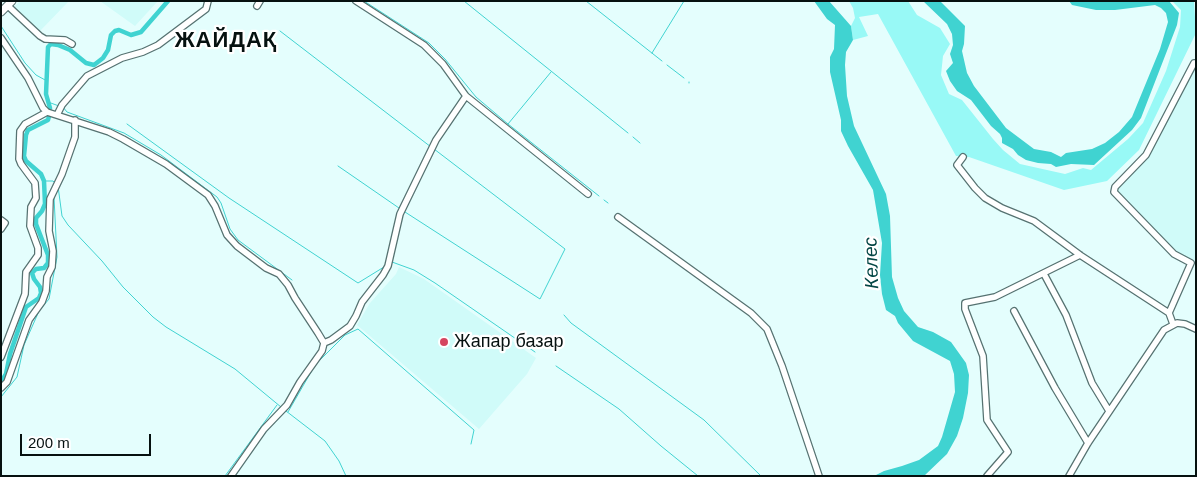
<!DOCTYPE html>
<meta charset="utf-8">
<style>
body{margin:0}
#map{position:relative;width:1197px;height:477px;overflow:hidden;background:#e4fefd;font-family:Helvetica,sans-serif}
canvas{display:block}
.frame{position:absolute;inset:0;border:2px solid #061110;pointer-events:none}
.scale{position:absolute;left:20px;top:434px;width:131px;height:22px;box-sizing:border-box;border:2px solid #061110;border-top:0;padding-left:6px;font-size:15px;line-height:18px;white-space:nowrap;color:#061110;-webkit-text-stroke:4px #fff;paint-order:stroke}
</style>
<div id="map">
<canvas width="1197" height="477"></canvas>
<div class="frame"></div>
<div class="scale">200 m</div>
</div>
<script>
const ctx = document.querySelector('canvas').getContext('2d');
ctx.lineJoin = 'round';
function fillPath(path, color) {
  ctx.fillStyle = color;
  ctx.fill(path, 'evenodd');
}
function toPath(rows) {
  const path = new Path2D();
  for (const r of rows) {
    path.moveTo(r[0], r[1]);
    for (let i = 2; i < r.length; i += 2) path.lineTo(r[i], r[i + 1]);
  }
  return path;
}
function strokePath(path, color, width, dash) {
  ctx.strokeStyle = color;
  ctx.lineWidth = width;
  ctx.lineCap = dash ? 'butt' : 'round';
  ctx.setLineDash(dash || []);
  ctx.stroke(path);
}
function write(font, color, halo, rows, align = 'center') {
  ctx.font = font + ' Helvetica,sans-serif';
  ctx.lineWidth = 4.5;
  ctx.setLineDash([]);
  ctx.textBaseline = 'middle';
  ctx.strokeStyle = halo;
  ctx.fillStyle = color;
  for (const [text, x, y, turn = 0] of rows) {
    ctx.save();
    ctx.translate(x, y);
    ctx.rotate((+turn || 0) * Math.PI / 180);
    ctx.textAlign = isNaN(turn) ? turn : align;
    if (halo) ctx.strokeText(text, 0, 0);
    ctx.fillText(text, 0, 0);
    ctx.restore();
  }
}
const built = toPath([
 [20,1,69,1,40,31,14,7],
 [100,1,158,1,135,26],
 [1196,68,1196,261,1176,253,1118,194,1118,187,1148,156,1193,69],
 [399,267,424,279,536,358,527,374,479,429,357,325,370,303,396,274]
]);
const green = toPath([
 [849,1,908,1,917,15,940,28,950,44,943,56,941,75,949,94,962,100,993,139,1003,150,1020,164,1065,174,1083,168,1091,170,1128,139,1143,123,1166,71,1180,27,1181,10,1172,1,1194,1,1196,33,1139,150,1107,181,1064,190,969,157,956,156,878,14,859,17,868,36,853,40,851,26,855,18,853,8]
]);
const water = toPath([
 [814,1,829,1,851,26,853,40,846,52,845,65,847,96,854,126,886,194,890,216,892,277,898,298,904,311,918,327,933,332,951,342,966,363,969,375,968,393,963,418,957,436,947,454,924,476,874,476,884,471,902,466,919,460,938,446,942,437,955,392,954,374,950,361,913,341,898,323,895,316,886,310,882,294,880,275,882,243,873,190,848,146,841,131,841,120,830,72,830,57,834,49,835,25,827,19],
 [923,1,940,1,965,26,964,44,962,51,967,73,974,86,1006,128,1034,149,1051,152,1061,157,1066,153,1092,149,1105,143,1119,132,1132,117,1160,49,1168,22,1166,13,1161,8,1155,5,1115,10,1096,10,1072,5,1069,1,1169,1,1179,13,1177,25,1141,118,1132,130,1094,165,1071,164,1056,167,1051,164,1038,163,1026,160,1018,155,1013,149,1002,143,1002,138,1000,134,991,126,971,100,957,91,950,81,946,71,953,63,950,54,953,45,952,34,947,24]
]);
const stream = toPath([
 [364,1,429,43,445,59,476,97,508,124,551,72],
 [464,1,628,133],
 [586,1,662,61],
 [1,26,25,63,36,75,47,81],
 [280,31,431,147],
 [652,53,684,1],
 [667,65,684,78],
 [689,82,689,83],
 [48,102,59,106],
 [63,107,67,112,124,133,161,155,217,197,221,203,230,229,238,240,292,280],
 [127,124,229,198,358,283,384,267],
 [508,124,599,196],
 [633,137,640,143],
 [338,166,399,208],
 [44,181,53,181,55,183],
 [58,186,62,216,68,225,102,261,123,287,153,317,166,327,235,369,281,407],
 [604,200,608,203],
 [405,212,540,299,565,249,434,149],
 [392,262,414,270,435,283,535,352],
 [564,315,571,323,704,420,761,476],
 [316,364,345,335,358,329,474,430,471,444],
 [556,366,619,409,661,446,698,476],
 [1,397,17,377,24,345,39,311,49,299,57,257,54,197],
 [286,411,325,441,339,461,346,476],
 [288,412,311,372],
 [225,476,277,405]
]);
const canal = toPath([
 [50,108,46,94,48,47,51,44,58,45,70,50,86,63,94,65,103,58,108,50,111,35,115,31,119,30,131,35,141,32,168,1],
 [1,382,6,374,10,354,26,307,39,298,41,293,40,287,34,279,32,273,36,269,44,268,48,263,48,255,36,224,36,218,42,211,45,204,44,181,41,174,26,161,24,156,26,135,28,130,48,120,49,116]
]);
const minor = toPath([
 [356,1,424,45,443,64,466,96,588,194],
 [8,6,40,36,45,39,65,40,72,44],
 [257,6,260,1],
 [1,38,28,78,43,108,47,112,109,132,123,139,166,164,208,195,215,206,227,235,237,246,266,268,279,274,288,285,295,298,318,333,324,343,322,351,300,382,287,405,264,429,231,476],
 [57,115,62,105,87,76,122,58,143,52,158,45,206,9,208,1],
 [963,157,957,165,975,188,985,198,1002,208,1034,221,1080,255,1169,313],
 [618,217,751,313,767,329,782,366,819,476],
 [1,220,5,223,1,229],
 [1044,274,1066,315,1092,383,1109,411],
 [1014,311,1055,388,1088,443],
 [1173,324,1169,313,1191,263,1174,254,1114,192,1115,187,1146,155,1194,63,1196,63],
 [324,343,331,340,350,326,356,316,362,302,383,275,388,266,400,214,436,140,466,96],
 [1,357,25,294,26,272,38,255,38,248,30,226,31,207,36,198,35,183,21,164,19,159,20,131,25,124,47,112],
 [1,388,7,382,29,320,42,302,46,291,47,277,52,267,53,251,49,231,50,199,62,174,75,137,75,120],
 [987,476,1008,452,987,420,983,356,965,309,965,303,995,297,1080,255],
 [1069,476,1088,443,1164,330,1177,323,1185,324,1196,329]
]);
const major = toPath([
 [1,12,12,1]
]);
const markers = [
 [444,342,5,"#d54560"]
];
const poiNames = [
 ["Жапар базар",454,342]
];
const waterNames = [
 ["Келес",872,263,-92]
];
const districtNames = [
 ["ЖАЙДАҚ",226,41]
];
fillPath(built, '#d0fbf9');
fillPath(green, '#98f9f6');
fillPath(water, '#40d3d1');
strokePath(stream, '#40d3d1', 1);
strokePath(canal, '#40d3d1', 4.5);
strokePath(minor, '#567271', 8);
strokePath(major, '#567271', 9);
strokePath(minor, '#fff', 5.5);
strokePath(major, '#fff', 7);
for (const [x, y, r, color] of markers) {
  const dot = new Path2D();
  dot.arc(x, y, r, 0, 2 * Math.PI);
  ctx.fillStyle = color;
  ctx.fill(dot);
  strokePath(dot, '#fff', 2);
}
write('18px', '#061110', '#fff', poiNames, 'left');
write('italic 19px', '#044746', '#fff', waterNames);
ctx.letterSpacing = '1px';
write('bold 22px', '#061110', '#fff', districtNames);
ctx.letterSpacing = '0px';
</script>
